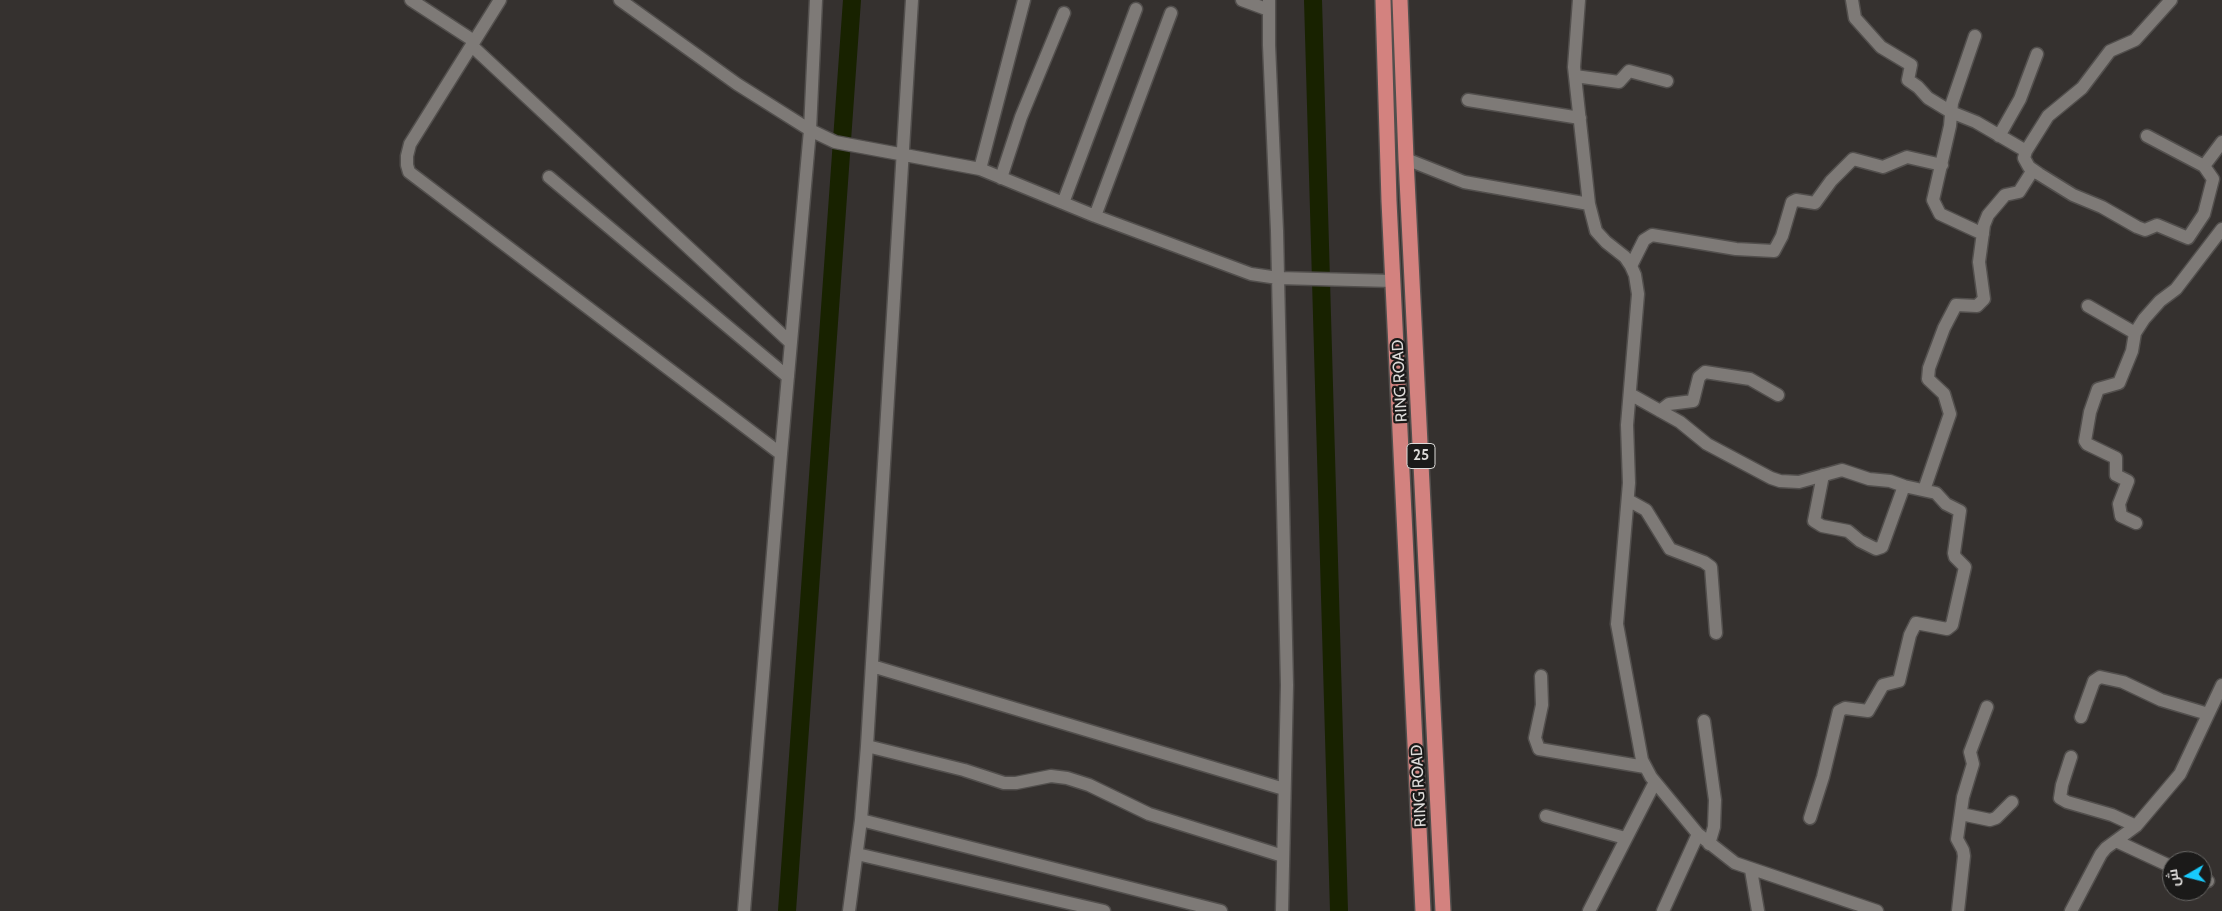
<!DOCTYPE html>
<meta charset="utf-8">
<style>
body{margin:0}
#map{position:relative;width:2222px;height:911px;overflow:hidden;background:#35312f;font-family:Cabin,Cairo,sans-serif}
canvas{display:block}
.north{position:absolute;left:2162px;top:851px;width:50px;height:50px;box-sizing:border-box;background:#1b1a19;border:1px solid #686765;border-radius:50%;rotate:262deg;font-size:14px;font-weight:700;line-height:20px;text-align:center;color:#dcdad8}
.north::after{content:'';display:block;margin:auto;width:18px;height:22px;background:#18cafc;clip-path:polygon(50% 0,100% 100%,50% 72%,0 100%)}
</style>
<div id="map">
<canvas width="2222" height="911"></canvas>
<div class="north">ش</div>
</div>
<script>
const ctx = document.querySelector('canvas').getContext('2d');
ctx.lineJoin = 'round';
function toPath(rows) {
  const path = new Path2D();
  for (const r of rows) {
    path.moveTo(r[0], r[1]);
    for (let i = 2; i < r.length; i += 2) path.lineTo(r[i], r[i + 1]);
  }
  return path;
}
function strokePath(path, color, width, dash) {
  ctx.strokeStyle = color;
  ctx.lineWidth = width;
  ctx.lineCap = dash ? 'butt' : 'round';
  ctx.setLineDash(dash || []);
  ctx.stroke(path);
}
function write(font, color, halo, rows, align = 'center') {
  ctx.font = font + ' Cabin,sans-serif';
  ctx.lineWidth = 4.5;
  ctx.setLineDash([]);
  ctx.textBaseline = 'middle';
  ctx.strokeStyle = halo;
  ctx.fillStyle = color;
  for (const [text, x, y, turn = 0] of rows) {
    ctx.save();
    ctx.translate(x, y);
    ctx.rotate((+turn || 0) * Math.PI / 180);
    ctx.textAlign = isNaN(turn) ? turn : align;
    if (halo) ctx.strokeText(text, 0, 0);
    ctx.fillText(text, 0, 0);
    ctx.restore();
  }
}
const canal = toPath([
 [1313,0,1339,911],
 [787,911,852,0]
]);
const minor = toPath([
 [411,0,474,41],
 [500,0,410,144,407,156,407,165,409,172,781,454],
 [620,0,737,84,810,130,835,142,980,169,1095,216,1251,274,1278,278,1393,281],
 [1242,0,1269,10],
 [1269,0,1269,45,1277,231,1287,685,1282,911],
 [1579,0,1574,67,1589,204,1596,231,1606,242,1625,257,1631,266,1635,275,1638,294,1627,425,1629,483,1617,624,1642,760,1651,777,1698,834,1735,863,1877,911],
 [1852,0,1855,18,1881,47,1911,65,1908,80,1918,87,1928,98,1951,112,1976,122,2026,151],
 [1975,36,1952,103,1950,126,1933,200,1940,214,1983,234],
 [472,46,791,343],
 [1575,76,1619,82,1629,71,1667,81],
 [1468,100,1580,118],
 [1999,136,2020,99,2037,54],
 [2147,136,2204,166,2213,179,2204,214,2188,238,2157,225,2145,230,2137,227,2102,207,2073,195,2039,174,2029,167,2024,158,2026,151,2048,116,2082,88,2110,51,2135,40,2171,0],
 [1406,159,1464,182,1589,204],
 [2204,166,2222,142],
 [980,169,1024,0],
 [549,177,788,377],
 [1001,178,1021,117,1064,13],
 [1063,203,1136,9],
 [1095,216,1171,13],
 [1631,266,1644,240,1652,235,1736,249,1774,251,1782,236,1792,202,1796,200,1815,203,1831,181,1853,159,1883,167,1907,157,1942,165],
 [2088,306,2135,333],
 [1630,394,1680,422,1707,444,1771,478,1780,481,1799,482,1842,470,1869,479,1890,481,1904,486,1936,493,1946,504,1960,511,1954,553,1955,557,1965,567,1952,625,1947,629,1916,623,1910,635,1899,681,1883,685,1868,711,1845,708,1839,711,1823,777,1810,818],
 [1660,411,1669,404,1693,401,1699,377,1705,372,1750,379,1778,395],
 [1823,475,1814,521,1822,526,1848,531,1860,541,1876,549,1882,547,1904,486],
 [1924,490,1950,414,1944,394,1928,379,1929,368,1944,328,1956,305,1977,306,1984,299,1979,262,1984,225,1988,215,2005,195,2019,192,2033,170],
 [1628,500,1646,510,1670,549,1704,562,1711,567,1716,633],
 [2136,523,2121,516,2119,504,2128,481,2116,475,2116,458,2087,444,2085,441,2090,412,2098,389,2119,383,2132,351,2135,333,2144,319,2160,301,2176,289,2222,229],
 [872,666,1284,789],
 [1541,676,1542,705,1535,738,1539,749,1645,767],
 [2081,717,2094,681,2100,677,2123,682,2161,700,2208,714],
 [1704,721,1715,800,1714,827,1709,844],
 [867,746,964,770,1004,783,1016,783,1051,776,1067,778,1089,785,1149,814,1283,856],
 [2071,757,2062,785,2060,798,2067,802,2112,815,2136,826],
 [1961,814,1990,820,1996,818,2012,802],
 [1546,816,1625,838],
 [861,820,1221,911],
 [2116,841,2172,867],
 [857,854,1104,911],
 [1751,870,1758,911],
 [2202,879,2208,881],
 [744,911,781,454,810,130,816,0],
 [849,911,861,820,867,746,912,0],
 [1589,911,1655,782],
 [1663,911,1698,834],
 [1958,911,1964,856,1963,850,1957,839,1963,797,1973,764,1970,752,1987,707],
 [2071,911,2101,854,2106,848,2136,826,2180,774,2222,685]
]);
const highway = toPath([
 [1383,0,1389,201,1423,911],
 [1400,0,1406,159,1443,911]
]);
const shields = [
 [1421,456,28]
];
const shieldNames = [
 ["25",1421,456]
];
const streetNames = [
 ["RING ROAD",1400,381,-93],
 ["RING ROAD",1419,786,-93]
];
strokePath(canal, '#182200', 18);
strokePath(minor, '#524f4d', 15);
strokePath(highway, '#524f4d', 18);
strokePath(minor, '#7e7a77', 12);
strokePath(highway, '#d3827f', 15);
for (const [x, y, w] of shields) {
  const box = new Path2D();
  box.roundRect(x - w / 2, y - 12.5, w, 25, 4);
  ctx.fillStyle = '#1b1a19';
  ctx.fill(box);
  strokePath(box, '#dcdad8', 1);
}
write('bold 15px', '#dcdad8', null, shieldNames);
write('16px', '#dcdad8', '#1b1a19', streetNames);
</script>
